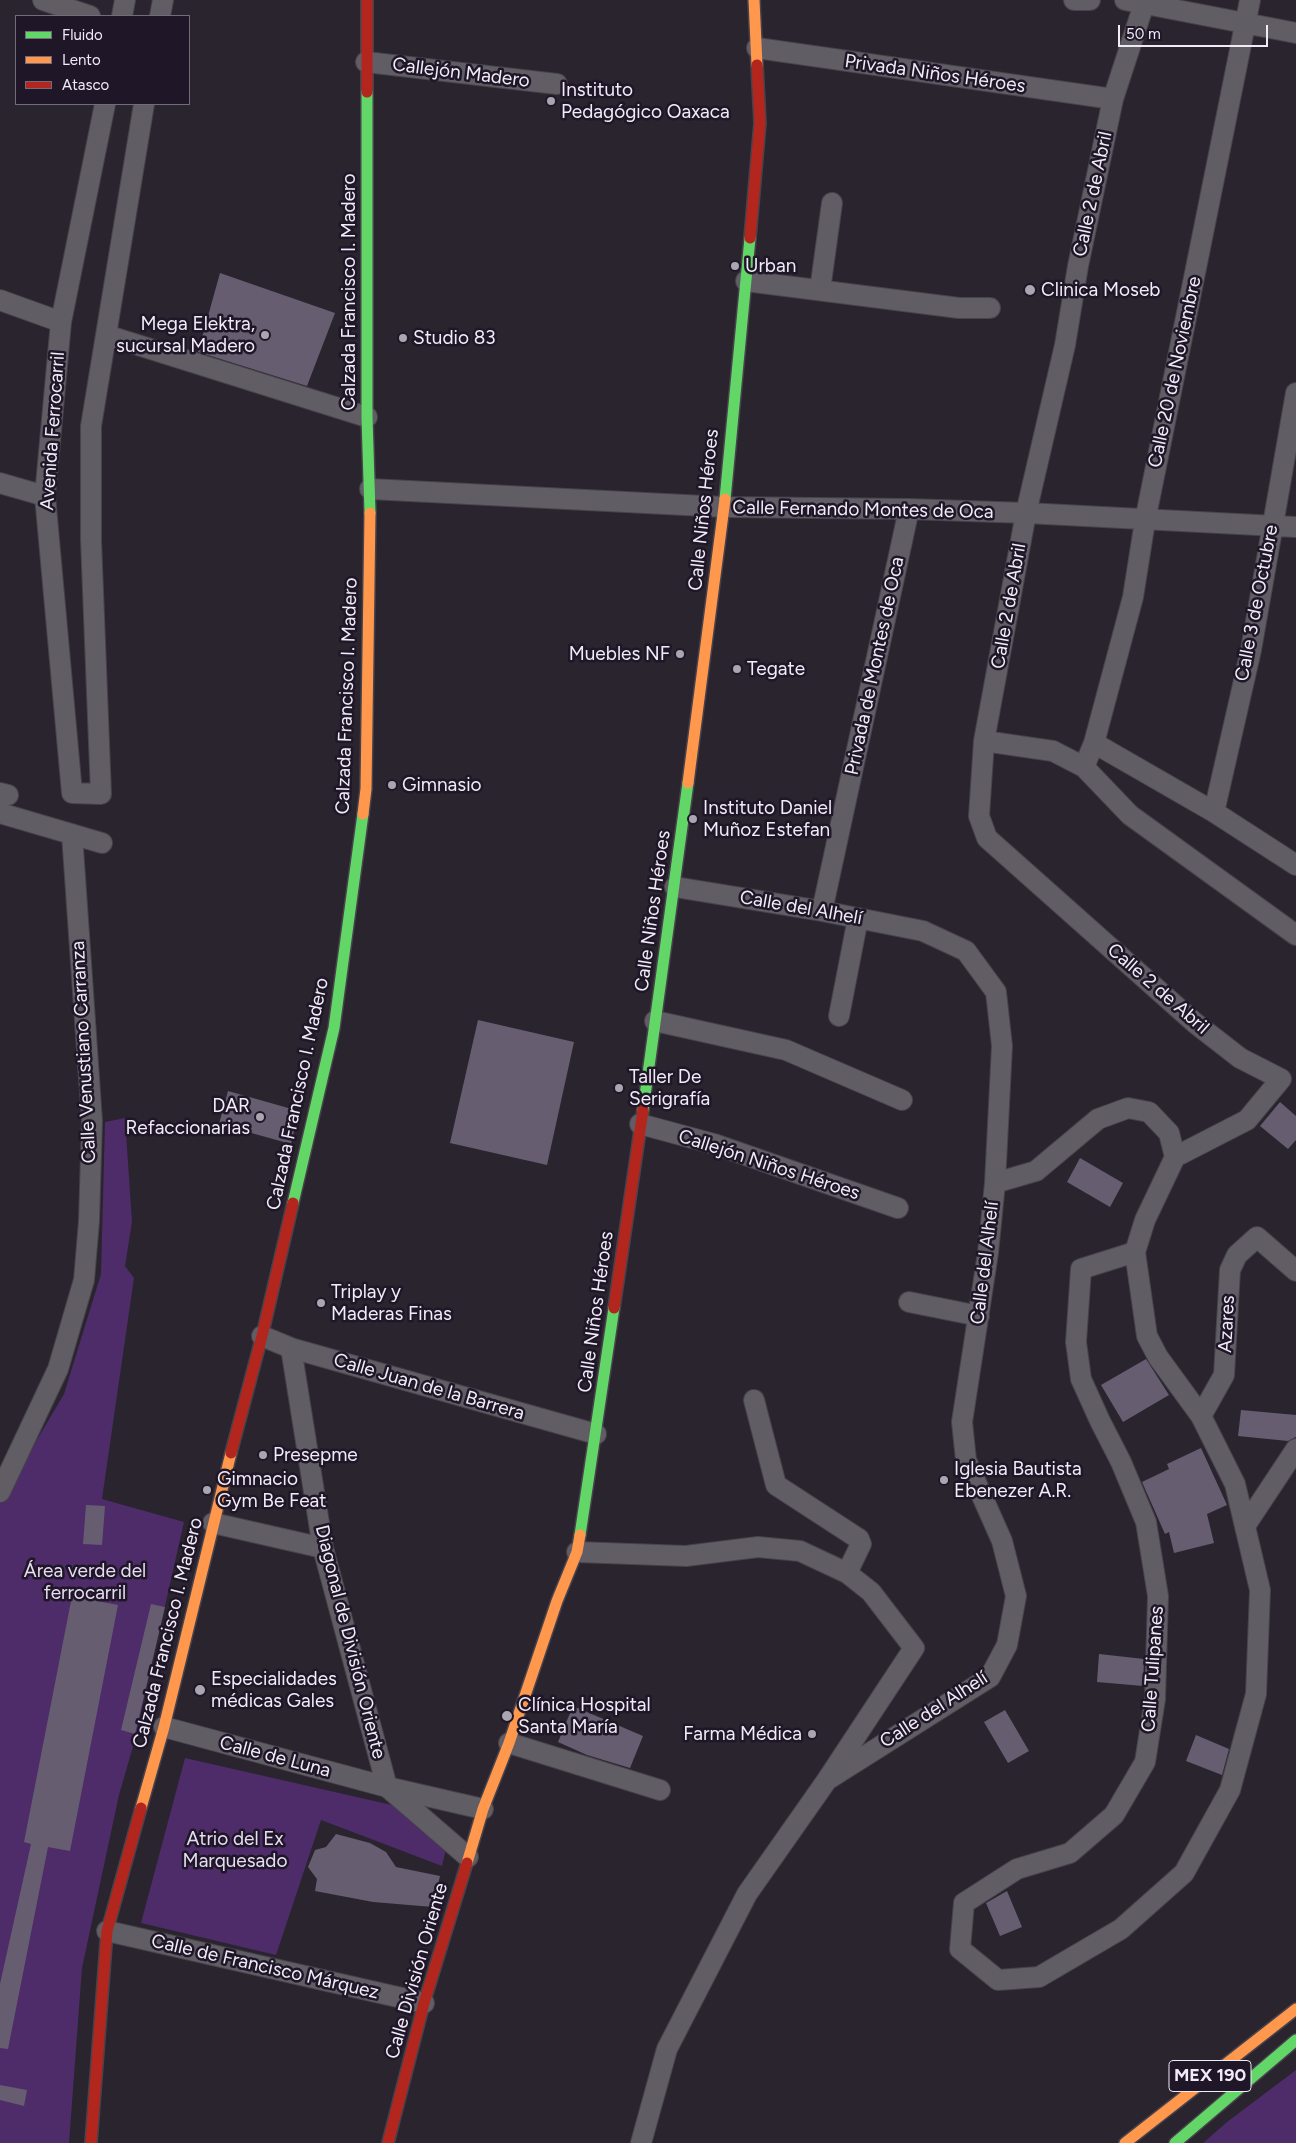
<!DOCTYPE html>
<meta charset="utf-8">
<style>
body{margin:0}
#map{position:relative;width:1296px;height:2143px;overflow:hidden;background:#29242e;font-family:Figtree,sans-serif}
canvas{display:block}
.legend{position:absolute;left:15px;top:15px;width:175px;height:90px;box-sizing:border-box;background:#1f1628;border:1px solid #736b7b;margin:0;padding:6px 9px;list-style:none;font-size:15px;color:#f1ebf8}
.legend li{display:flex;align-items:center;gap:10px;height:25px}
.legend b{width:25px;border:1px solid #736b7b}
.scale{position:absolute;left:1118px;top:25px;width:150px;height:22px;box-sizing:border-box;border:2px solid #f1ebf8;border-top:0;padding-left:6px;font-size:15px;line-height:18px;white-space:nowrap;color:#f1ebf8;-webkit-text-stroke:4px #1f1628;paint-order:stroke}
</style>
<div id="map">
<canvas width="1296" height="2143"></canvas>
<ul class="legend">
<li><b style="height:6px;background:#63d668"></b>Fluido</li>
<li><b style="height:6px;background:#ff974d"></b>Lento</li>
<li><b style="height:6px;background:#b3261e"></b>Atasco</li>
</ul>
<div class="scale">50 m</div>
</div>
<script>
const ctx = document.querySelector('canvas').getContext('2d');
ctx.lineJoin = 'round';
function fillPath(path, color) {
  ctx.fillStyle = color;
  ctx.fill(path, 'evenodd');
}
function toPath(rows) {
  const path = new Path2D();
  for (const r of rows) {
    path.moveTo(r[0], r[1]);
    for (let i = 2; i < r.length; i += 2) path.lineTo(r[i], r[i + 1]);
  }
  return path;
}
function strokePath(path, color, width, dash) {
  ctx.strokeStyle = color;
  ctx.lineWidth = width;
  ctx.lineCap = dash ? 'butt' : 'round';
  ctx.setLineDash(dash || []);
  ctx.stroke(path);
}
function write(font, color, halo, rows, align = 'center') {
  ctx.font = font + ' Figtree,sans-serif';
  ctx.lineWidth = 5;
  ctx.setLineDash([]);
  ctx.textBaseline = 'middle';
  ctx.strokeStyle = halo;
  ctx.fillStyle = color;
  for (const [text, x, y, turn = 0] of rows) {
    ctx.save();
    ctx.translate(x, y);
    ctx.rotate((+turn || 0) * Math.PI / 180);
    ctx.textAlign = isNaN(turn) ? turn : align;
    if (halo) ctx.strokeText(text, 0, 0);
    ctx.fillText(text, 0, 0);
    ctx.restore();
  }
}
const green = toPath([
 [125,1118,132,1222,125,1266,134,1278,102,1499,184,1522,134,1743,119,1795,82,1968,69,2143,0,2143,0,1502,64,1394,101,1274,105,1122],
 [185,1758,405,1808,446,1849,442,1866,321,1820,276,1955,141,1923],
 [1296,2070,1296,2143,1203,2143,1227,2122]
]);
const building = toPath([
 [220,273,335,313,307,386,198,352],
 [478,1020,574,1042,547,1165,450,1143],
 [228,1091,299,1111,291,1144,219,1124],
 [1280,1102,1296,1116,1296,1140,1288,1149,1260,1126],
 [1080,1158,1123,1183,1110,1207,1067,1182],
 [1146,1359,1169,1395,1123,1422,1101,1385],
 [1241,1410,1296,1415,1296,1437,1288,1441,1238,1436],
 [1201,1448,1227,1505,1207,1514,1214,1543,1174,1553,1169,1532,1165,1534,1142,1482,1169,1469,1167,1464],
 [86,1505,105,1506,102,1545,83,1544],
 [72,1596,118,1605,70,1851,48,1847,8,2049,0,2048,0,1984,31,1844,24,1842],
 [151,1604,165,1607,135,1734,121,1730],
 [1099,1654,1144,1659,1143,1686,1097,1682],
 [573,1706,643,1736,630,1768,587,1755,558,1742],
 [1005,1710,1029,1751,1008,1763,984,1722],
 [1196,1735,1229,1749,1222,1775,1186,1761],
 [336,1834,370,1843,386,1852,396,1867,440,1876,433,1907,373,1902,315,1891,317,1879,308,1867,315,1850,326,1847],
 [1007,1891,1022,1927,1000,1936,986,1903],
 [0,2085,27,2090,24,2106,0,2100]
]);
const street = toPath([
 [43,0,90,16],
 [1074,0,1090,0],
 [1125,0,1296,33],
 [1144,4,1113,99,1078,266,1065,345,1026,513,984,741,979,816,987,838,1195,1023,1240,1058,1281,1079],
 [122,16,125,0],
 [160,16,163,0],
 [757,48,1113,99],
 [366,62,557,84],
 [105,104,61,322,45,496,72,793,101,794,91,540,91,426,144,104],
 [746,281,959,308,990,308],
 [820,290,832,203],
 [0,300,61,322],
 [106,335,367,417],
 [0,483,45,496],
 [370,489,724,507,909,509,1026,513,1296,527],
 [984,741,1053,751,1084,767,1094,743,1133,597,1145,521,1250,0],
 [1094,743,1214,812,1296,865],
 [1084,767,1130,815,1296,935],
 [0,793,8,795],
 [1214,812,1251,650,1296,393],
 [0,813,102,843],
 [675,887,822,911,923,931,966,951,996,992,1002,1046,995,1183,988,1253,962,1422,966,1460,1002,1541,1016,1596,1007,1645,990,1677,827,1780],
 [822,911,909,509],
 [839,1016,858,918],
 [655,1021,786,1050,902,1100],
 [640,1124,714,1144,898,1208],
 [1175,1157,1247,1120,1281,1079],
 [995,1183,1036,1171,1098,1119,1128,1108,1149,1112,1169,1133,1175,1157,1145,1220,1135,1252,1147,1336,1158,1357,1201,1416,1235,1484,1260,1590,1256,1694,1230,1790,1184,1873,1121,1929,1039,1977,998,1980,960,1949,964,1903,1017,1869,1070,1853,1114,1815,1145,1762,1155,1699,1158,1596,1146,1522,1121,1462,1100,1421,1081,1379,1076,1342,1081,1269,1135,1252],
 [909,1302,979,1316],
 [262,1336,291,1348,596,1434],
 [291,1348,323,1548,387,1787,483,1809],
 [754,1400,776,1485,859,1539,861,1544,847,1573],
 [1201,1416,1224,1375,1230,1270,1237,1255,1257,1237,1296,1271],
 [0,1492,58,1369,84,1280,89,1221,92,1121,72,834],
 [213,1523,323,1548],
 [1245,1526,1296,1449],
 [577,1552,686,1556,758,1547,800,1551,847,1573,871,1592,914,1648,827,1780,747,1894,667,2049,641,2143],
 [164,1727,387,1787,468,1857],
 [509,1743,660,1790],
 [107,1931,424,2003]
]);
const fast = toPath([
 [367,92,367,417,370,513],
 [725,499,750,238],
 [643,1110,688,783],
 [293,1203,334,1028,363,814],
 [580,1535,614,1308],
 [1175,2143,1296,2040]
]);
const slow = toPath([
 [754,0,757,65],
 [688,783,725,499],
 [363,814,366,789,370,513],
 [141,1808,164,1727,231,1453],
 [467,1863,483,1809,509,1743,557,1601,577,1552,580,1535],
 [1125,2143,1296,2009]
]);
const jam = toPath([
 [367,0,367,92],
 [750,238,760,123,757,65],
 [614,1308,643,1110],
 [231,1453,262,1336,293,1203],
 [91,2143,107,1931,141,1808],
 [388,2143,424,2003,467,1863]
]);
const markers = [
 [551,101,5,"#aba5b1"],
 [735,266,5,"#aba5b1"],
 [1030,290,6,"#aba5b1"],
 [265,335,5,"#aba5b1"],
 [403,338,5,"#aba5b1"],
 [680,654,5,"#aba5b1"],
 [737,669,5,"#aba5b1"],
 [392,785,5,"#aba5b1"],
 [693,819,5,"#aba5b1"],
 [619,1088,5,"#aba5b1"],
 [260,1117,5,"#aba5b1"],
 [321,1303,5,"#aba5b1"],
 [263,1455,5,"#aba5b1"],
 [944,1480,5,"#aba5b1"],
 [207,1490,5,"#aba5b1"],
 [200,1690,6,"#aba5b1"],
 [507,1716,6,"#aba5b1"],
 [812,1734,5,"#aba5b1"]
];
const shields = [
 [1210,2076,82]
];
const shieldNames = [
 ["MEX 190",1210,2076]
];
const streetNames = [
 ["Callejón Madero",461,73,7],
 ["Privada Niños Héroes",935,74,8],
 ["Calle 2 de Abril",1093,194,-78],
 ["Calzada Francisco I. Madero",349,292,-90],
 ["Calle 20 de Noviembre",1175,372,-78],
 ["Avenida Ferrocarril",53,431,-86],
 ["Calle Niños Héroes",704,510,-84],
 ["Calle Fernando Montes de Oca",863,510,1],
 ["Calle 3 de Octubre",1257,603,-79],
 ["Calle 2 de Abril",1009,606,-80],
 ["Privada de Montes de Oca",875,666,-78],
 ["Calzada Francisco I. Madero",347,696,-88],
 ["Calle del Alhelí",801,908,10],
 ["Calle Niños Héroes",653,911,-82],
 ["Calle 2 de Abril",1158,989,41],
 ["Calle Venustiano Carranza",84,1052,-93],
 ["Calzada Francisco I. Madero",298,1094,-78],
 ["Callejón Niños Héroes",769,1165,18],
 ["Calle del Alhelí",985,1263,-83],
 ["Calle Niños Héroes",596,1312,-82],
 ["Azares",1227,1324,-87],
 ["Calle Juan de la Barrera",429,1387,16],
 ["Calzada Francisco I. Madero",168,1633,-76],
 ["Diagonal de División Oriente",350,1642,76],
 ["Calle Tulipanes",1153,1669,-86],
 ["Calle del Alhelí",934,1710,-33],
 ["Calle de Luna",275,1757,15],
 ["Calle de Francisco Márquez",265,1967,13],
 ["Calle División Oriente",417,1971,-74]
];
const poiNames = [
 ["Instituto",561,90],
 ["Pedagógico Oaxaca",561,112],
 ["Urban",745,266],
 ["Clinica Moseb",1041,290],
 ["Mega Elektra,",255,324,"right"],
 ["sucursal Madero",255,346,"right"],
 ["Studio 83",413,338],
 ["Muebles NF",670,654,"right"],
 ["Tegate",747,669],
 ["Gimnasio",402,785],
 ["Instituto Daniel",703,808],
 ["Muñoz Estefan",703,830],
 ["Taller De",629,1077],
 ["Serigrafía",629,1099],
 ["DAR",250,1106,"right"],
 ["Refaccionarias",250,1128,"right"],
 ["Triplay y",331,1292],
 ["Maderas Finas",331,1314],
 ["Presepme",273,1455],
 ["Iglesia Bautista",954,1469],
 ["Ebenezer A.R.",954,1491],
 ["Gimnacio",217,1479],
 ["Gym Be Feat",217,1501],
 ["Especialidades",211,1679],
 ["médicas Gales",211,1701],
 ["Clínica Hospital",518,1705],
 ["Santa María",518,1727],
 ["Farma Médica",802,1734,"right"]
];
const parkNames = [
 ["Área verde del",85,1571],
 ["ferrocarril",85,1593],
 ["Atrio del Ex",235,1839],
 ["Marquesado",235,1861]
];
fillPath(green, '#4d2c69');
fillPath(building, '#675d71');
strokePath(street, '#47424b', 22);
strokePath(fast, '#47424b', 14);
strokePath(slow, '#47424b', 14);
strokePath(jam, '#47424b', 14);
strokePath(street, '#615d65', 20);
strokePath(fast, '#63d668', 11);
strokePath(slow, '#ff974d', 11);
strokePath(jam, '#b3261e', 11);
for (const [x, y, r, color] of markers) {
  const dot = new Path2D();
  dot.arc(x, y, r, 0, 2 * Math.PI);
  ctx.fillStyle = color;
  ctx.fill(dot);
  strokePath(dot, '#1f1628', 2);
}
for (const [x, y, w] of shields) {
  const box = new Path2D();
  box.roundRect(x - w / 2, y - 15.5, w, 31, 4);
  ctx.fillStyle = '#1f1628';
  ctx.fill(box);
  strokePath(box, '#f1ebf8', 1);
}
write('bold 18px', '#f1ebf8', null, shieldNames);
write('19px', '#f1ebf8', '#1f1628', streetNames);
write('19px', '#f1ebf8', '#1f1628', poiNames, 'left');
write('19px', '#e6ddf2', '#1f1628', parkNames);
</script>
